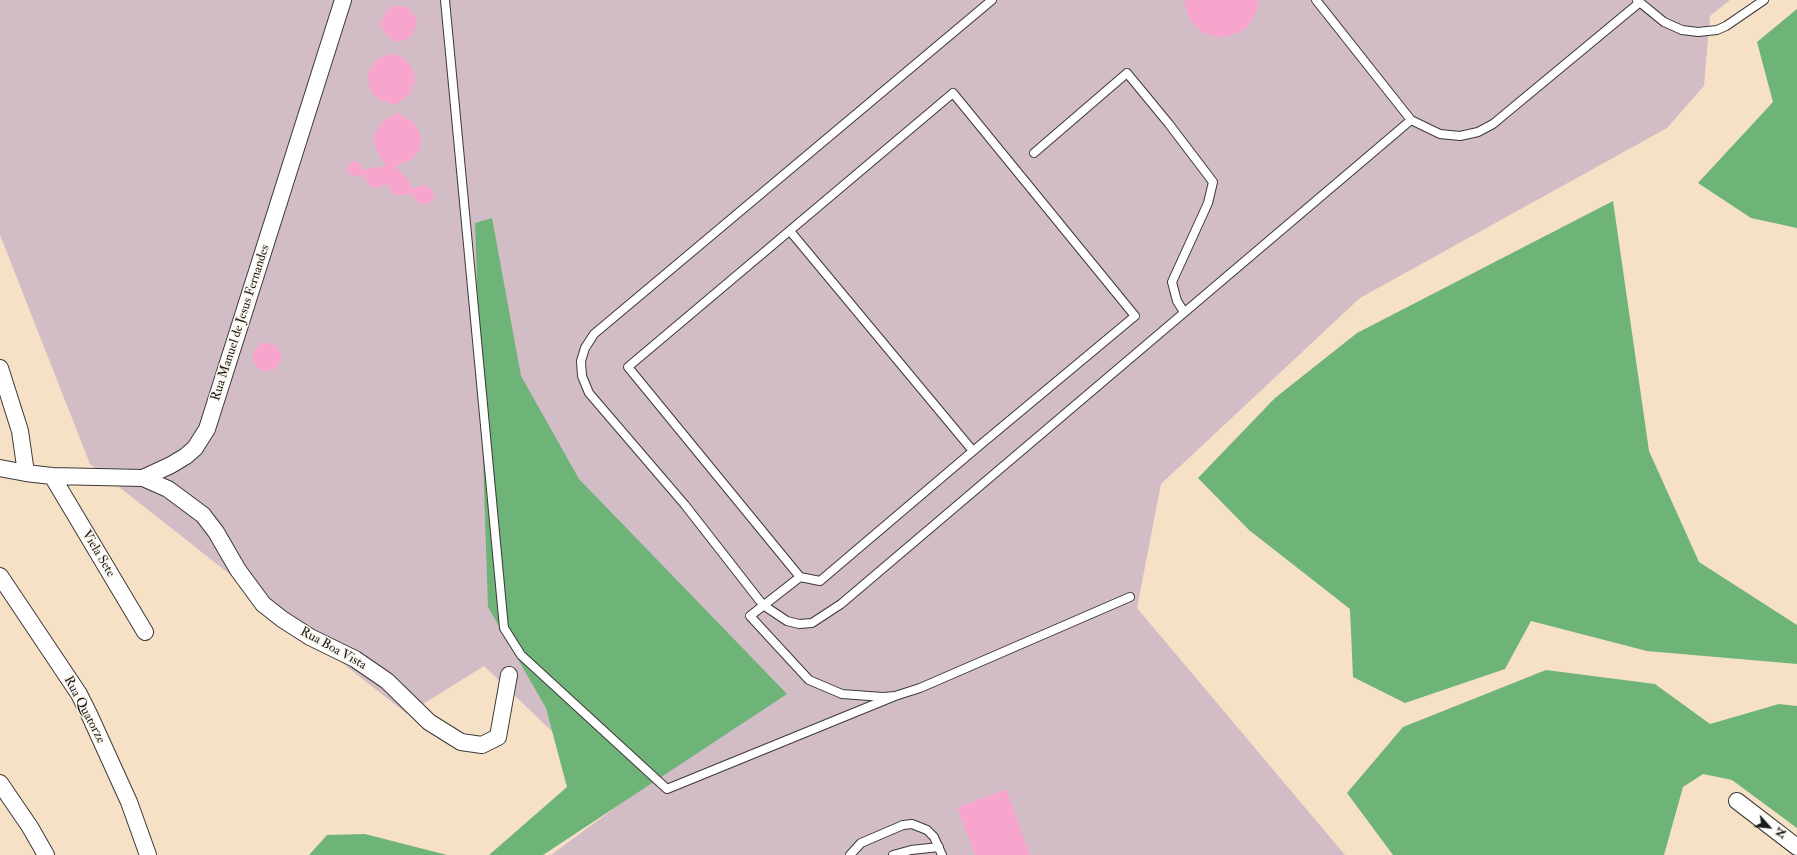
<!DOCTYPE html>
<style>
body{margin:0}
#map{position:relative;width:1797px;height:855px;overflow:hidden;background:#f6e0c6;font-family:"IM FELL Double Pica",serif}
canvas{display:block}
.north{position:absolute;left:1749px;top:807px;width:40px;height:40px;-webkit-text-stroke:3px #fbf7ec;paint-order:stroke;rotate:117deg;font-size:11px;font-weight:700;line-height:16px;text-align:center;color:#1c1c1c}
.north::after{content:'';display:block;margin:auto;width:14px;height:18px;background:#1c1c1c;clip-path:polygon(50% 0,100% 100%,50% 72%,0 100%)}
</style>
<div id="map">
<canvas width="1797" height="855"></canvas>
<div class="north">N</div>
</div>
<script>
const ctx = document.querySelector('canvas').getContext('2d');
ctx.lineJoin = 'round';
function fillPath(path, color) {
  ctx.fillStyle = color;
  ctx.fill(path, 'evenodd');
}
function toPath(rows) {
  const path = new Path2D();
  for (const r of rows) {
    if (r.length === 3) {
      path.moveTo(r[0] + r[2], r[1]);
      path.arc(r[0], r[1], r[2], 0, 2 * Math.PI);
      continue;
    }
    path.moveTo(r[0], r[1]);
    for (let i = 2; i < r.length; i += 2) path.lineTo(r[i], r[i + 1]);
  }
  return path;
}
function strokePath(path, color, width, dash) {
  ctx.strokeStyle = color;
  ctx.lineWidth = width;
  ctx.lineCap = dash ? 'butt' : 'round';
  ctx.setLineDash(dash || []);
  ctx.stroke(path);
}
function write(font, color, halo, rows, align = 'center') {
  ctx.font = font + ' "IM FELL Double Pica",serif';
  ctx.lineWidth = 3;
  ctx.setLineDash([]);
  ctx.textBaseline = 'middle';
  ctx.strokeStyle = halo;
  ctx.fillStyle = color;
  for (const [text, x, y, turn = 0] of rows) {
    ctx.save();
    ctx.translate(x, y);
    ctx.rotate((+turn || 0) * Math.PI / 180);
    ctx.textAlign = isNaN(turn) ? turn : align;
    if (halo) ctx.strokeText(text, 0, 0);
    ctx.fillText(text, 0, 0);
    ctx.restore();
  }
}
const industrial = toPath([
 [0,0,1730,0,1710,16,1704,86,1667,128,1360,298,1161,484,1137,608,1345,855,551,855,624,801,484,666,407,714,90,464,0,235]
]);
const forest = toPath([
 [1797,9,1797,228,1751,218,1698,183,1773,102,1757,42],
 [1613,201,1649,451,1699,562,1797,625,1797,664,1647,651,1531,621,1505,669,1405,703,1353,677,1350,609,1249,530,1198,478,1275,398,1357,333],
 [492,218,521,376,579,479,787,694,543,855,489,855,567,787,546,708,488,607,475,223],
 [1546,670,1655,684,1710,724,1779,704,1797,706,1797,828,1732,780,1703,774,1683,787,1664,855,1393,855,1347,793,1403,727],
 [365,834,447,855,309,855,327,835]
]);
const building = toPath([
 [1184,0,1258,0,1258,7,1253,19,1246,28,1236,34,1224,37,1212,36,1202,32,1193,24,1187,13],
 [397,5,408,8,416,17,417,23,413,34,409,38,397,43,387,36,381,27,381,21,387,10],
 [396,54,406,60,411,66,414,73,415,81,409,95,395,105,380,100,374,95,370,89,368,81,368,73,376,60,384,56],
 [397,113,412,121,417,127,420,134,421,142,419,150,415,156,409,161,395,166,408,180,412,188,424,185,433,190,434,199,426,205,417,202,411,193,398,196,392,193,387,184,373,188,368,184,362,175,353,176,347,172,347,165,353,161,360,164,362,170,386,166,376,150,374,142,374,134,383,121],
 [267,357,14],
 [1006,789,1030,855,975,855,957,808]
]);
const service = toPath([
 [445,0,504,628,521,655,667,789,895,696],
 [992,0,594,334,585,348,581,361,582,376,589,393,685,505,763,605,787,621,799,624,812,623,841,604,1411,120],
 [1316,0,1411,120,1440,134,1460,136,1478,132,1493,124,1639,3],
 [1637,0,1664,22,1682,30,1698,32,1717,30,1726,26,1764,0],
 [1034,153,1127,73,1169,124,1213,182,1208,203,1172,282,1177,301,1184,312],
 [790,231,973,451,820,581,800,577,750,616,809,680,842,694,883,697,895,696,920,688,1130,597],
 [800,577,628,367,953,93,1135,316,973,451],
 [850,855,861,843,903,825,912,824,927,830,934,837,942,855],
 [893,855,911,850,939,847]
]);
const minor = toPath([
 [0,368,20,431,26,473],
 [0,468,26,473,52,476,143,478,171,465,186,456,195,448,207,429,343,0],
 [52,476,145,632],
 [143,478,168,489,203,515,216,532,238,570,263,604,282,619,310,637,355,659,387,681,429,722,461,742,482,745,498,737,509,675],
 [0,576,79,694,89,714,129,802,148,855],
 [0,783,30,827,46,855],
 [1737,801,1797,847]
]);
const streetNames = [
 ["Rua Manuel de Jesus Fernandes",241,323,-72],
 ["Viela Sete",98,554,59],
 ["Rua Boa Vista",333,649,29],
 ["Rua Quatorze",84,710,62]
];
fillPath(industrial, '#d2bdc6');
fillPath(forest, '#6eb378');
fillPath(building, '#f7a5cc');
strokePath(service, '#3d3936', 10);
strokePath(minor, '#3d3936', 18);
strokePath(service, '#fff', 8);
strokePath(minor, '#fff', 16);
write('13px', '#1c1c1c', '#fbf7ec', streetNames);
</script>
